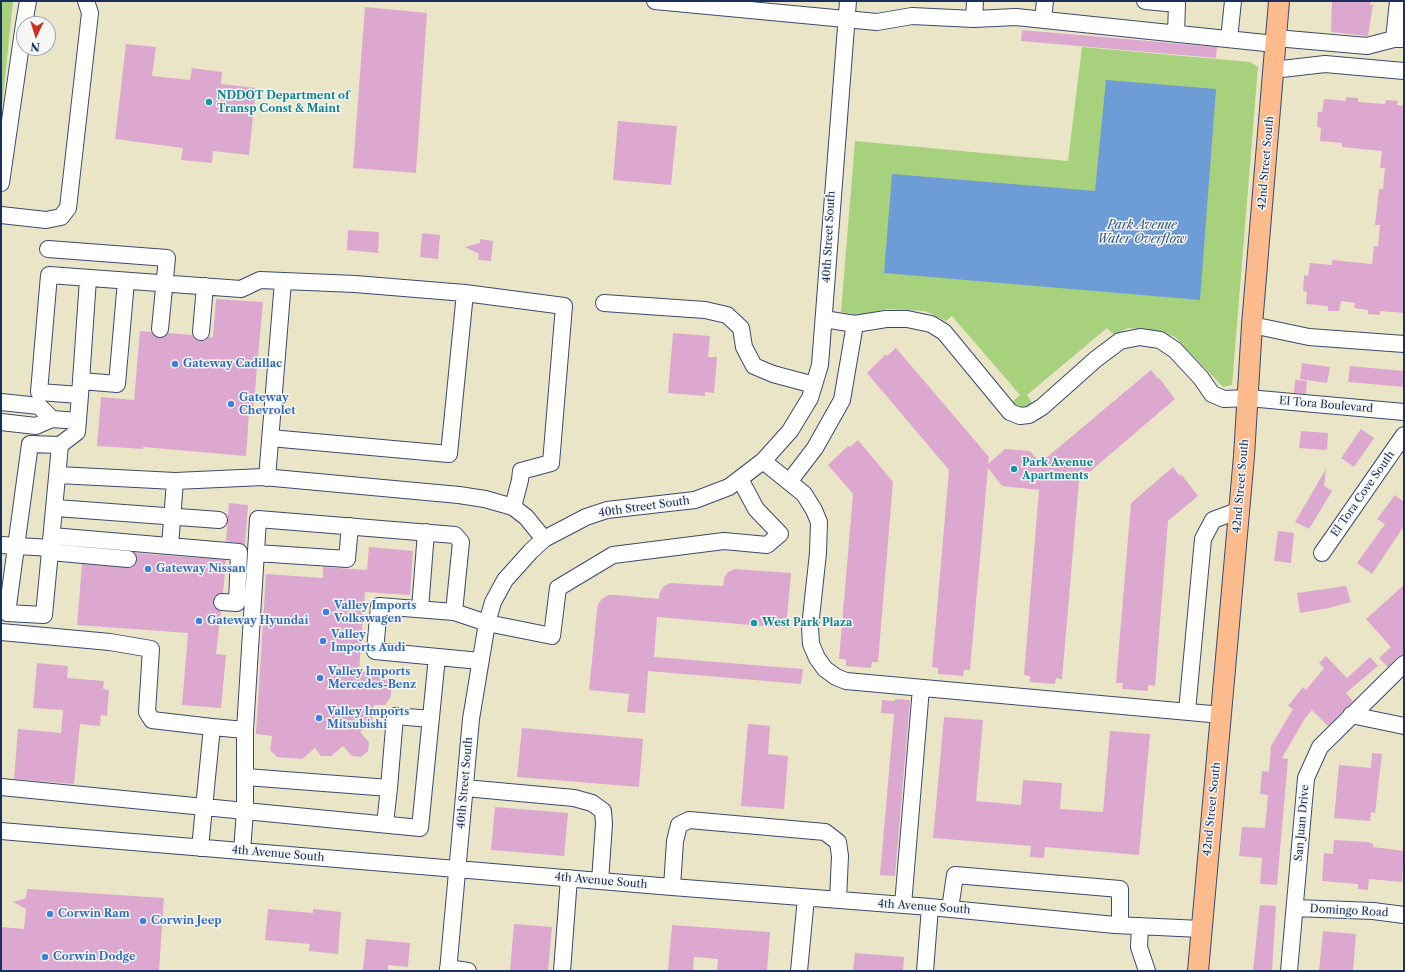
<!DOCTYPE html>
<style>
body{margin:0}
#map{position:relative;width:1405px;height:972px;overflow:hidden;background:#ebe5c8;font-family:"Libre Caslon Text",serif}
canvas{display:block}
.frame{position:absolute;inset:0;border:2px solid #1b2f5e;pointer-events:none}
.north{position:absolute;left:16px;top:16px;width:40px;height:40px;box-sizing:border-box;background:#f6f6f2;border:1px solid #9ea6b7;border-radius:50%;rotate:184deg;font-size:11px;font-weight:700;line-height:16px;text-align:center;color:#1b2f5e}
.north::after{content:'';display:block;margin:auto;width:14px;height:18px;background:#c8321e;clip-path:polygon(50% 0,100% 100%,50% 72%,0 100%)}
</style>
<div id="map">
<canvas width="1405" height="972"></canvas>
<div class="frame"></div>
<div class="north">N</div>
</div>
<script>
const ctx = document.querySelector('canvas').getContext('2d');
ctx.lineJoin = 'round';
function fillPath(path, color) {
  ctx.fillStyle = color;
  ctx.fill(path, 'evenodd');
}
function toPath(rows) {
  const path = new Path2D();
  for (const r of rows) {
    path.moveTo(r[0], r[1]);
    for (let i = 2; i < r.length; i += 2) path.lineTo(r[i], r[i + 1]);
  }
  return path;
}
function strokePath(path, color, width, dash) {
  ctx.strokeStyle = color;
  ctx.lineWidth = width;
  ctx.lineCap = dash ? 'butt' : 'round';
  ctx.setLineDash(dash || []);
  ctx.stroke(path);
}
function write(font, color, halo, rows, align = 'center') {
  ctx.font = font + ' "Libre Caslon Text",serif';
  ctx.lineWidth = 3;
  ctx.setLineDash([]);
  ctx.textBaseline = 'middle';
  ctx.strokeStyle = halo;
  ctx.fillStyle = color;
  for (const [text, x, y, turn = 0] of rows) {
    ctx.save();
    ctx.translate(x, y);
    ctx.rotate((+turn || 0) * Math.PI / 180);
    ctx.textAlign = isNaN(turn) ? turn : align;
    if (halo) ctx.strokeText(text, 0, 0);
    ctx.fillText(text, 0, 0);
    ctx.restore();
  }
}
const green = toPath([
 [1,1,13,1,1,117],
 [1082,47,1250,62,1258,67,1232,385,1223,387,1175,337,1163,332,1128,328,1114,335,1107,328,1027,395,1033,404,1023,408,1014,404,1013,401,1020,395,952,316,946,321,925,311,886,309,862,316,841,312,855,141,1068,161]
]);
const water = toPath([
 [1106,80,1216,89,1200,300,884,273,892,174,1095,191]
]);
const building = toPath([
 [1332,1,1371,1,1370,5,1373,5,1368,36,1331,32],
 [365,7,427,13,416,173,353,168],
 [1022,30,1217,47,1216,58,1021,41],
 [126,44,156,47,152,76,190,80,192,68,222,72,221,84,256,88,249,155,213,151,212,163,181,160,183,148,115,139],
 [1346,97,1358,98,1358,102,1385,104,1386,100,1398,101,1397,105,1404,106,1404,313,1380,311,1380,315,1368,314,1368,310,1354,308,1355,303,1341,301,1339,311,1328,311,1328,306,1306,304,1307,292,1303,291,1304,275,1308,276,1310,263,1332,265,1332,260,1372,264,1374,246,1378,247,1380,225,1375,225,1379,189,1383,189,1385,168,1380,168,1382,151,1342,147,1342,143,1320,141,1321,128,1317,127,1318,112,1322,112,1324,99,1346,101],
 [618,121,677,126,671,185,613,180],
 [348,230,379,232,378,253,347,250],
 [422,233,440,235,438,259,420,257],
 [480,239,493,241,491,261,478,260,479,254,465,247,480,243],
 [216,299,263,302,253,413,249,413,246,456,143,447,143,449,97,446,101,397,134,400,140,331,151,332,154,336,159,338,164,337,168,333,192,335,196,340,205,341,209,337,213,337],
 [673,333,710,336,708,357,717,357,714,393,705,392,705,396,668,393],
 [896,348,989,457,988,464,1005,449,1030,451,1040,463,1151,370,1158,379,1159,378,1175,399,1079,481,1062,679,1056,678,1055,684,1030,682,1030,676,1024,675,1039,490,1002,486,988,468,970,670,964,670,963,676,938,674,938,668,932,667,949,470,867,373,886,354,887,356],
 [1302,363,1330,367,1327,383,1300,379],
 [1350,366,1404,371,1404,387,1348,382],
 [1295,380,1307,381,1306,394,1294,393],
 [1361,429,1374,438,1354,467,1341,458],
 [1301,431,1328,433,1327,450,1299,448],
 [858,440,893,482,878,662,872,662,871,668,846,666,846,659,839,659,853,494,828,465,848,446,850,447],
 [1173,467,1180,476,1181,474,1198,496,1168,521,1155,686,1148,685,1148,691,1122,689,1123,683,1116,683,1131,503],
 [1326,469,1324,486,1332,491,1309,529,1295,522],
 [1395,495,1404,502,1404,526,1372,574,1357,563,1385,524,1377,519],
 [229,503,248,505,245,545,226,541],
 [1278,531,1294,533,1291,563,1274,561],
 [369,547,413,551,410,595,365,592,359,671,386,674,391,685,391,696,385,705,374,705,372,721,360,732,369,742,368,751,361,757,352,756,343,746,331,756,321,756,315,748,302,759,277,757,270,750,272,736,256,734,266,574,323,578,323,567,367,570],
 [135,553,226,560,223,593,214,596,213,602,214,607,221,611,216,654,226,655,221,708,182,705,188,633,77,625,82,564,132,568,137,560],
 [735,569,791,573,786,628,657,617,654,657,803,669,801,684,648,671,645,713,627,712,629,694,589,690,597,611,598,604,602,599,608,595,615,595,659,599,660,592,664,586,670,583,723,586,724,578,728,572],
 [1404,585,1404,655,1397,657,1388,667,1379,658,1391,647,1366,619],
 [1346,586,1351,602,1329,608,1300,613,1297,593],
 [1326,656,1347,678,1370,657,1378,666,1346,693,1353,701,1328,726,1312,710,1304,720,1282,758,1288,759,1277,885,1260,884,1262,858,1239,856,1242,827,1265,828,1268,795,1260,794,1262,771,1269,772,1271,746,1293,709,1288,706,1303,687,1306,690,1324,668,1319,663],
 [37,663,68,666,67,678,104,681,103,689,109,690,107,716,101,715,100,726,80,724,74,784,14,779,18,729,61,733,63,710,33,708],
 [895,699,910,700,895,876,880,875,894,714,881,713,882,700,895,701],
 [944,717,983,720,976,801,1021,805,1023,780,1062,783,1060,809,1103,812,1110,731,1150,734,1139,855,1045,847,1044,858,1030,857,1031,846,933,838],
 [748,724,770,726,768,754,788,756,784,809,741,806],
 [522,728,643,739,639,787,517,777],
 [1372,753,1382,754,1375,813,1371,812,1370,821,1334,818,1339,765,1371,768],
 [495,807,568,813,564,856,491,850],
 [1334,840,1368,842,1373,844,1373,847,1404,851,1402,882,1369,879,1368,890,1358,889,1358,884,1322,881,1324,853,1333,854],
 [27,889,164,898,159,971,1,971,1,927,24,929,26,909,13,902,26,898],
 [1260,905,1276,906,1272,971,1253,971],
 [268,909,313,913,313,909,341,912,338,954,309,951,310,944,265,940],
 [514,924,552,927,548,971,510,971],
 [672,925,770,932,767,971,717,971,718,959,694,957,693,971,668,971],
 [1323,931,1356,934,1353,971,1319,971],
 [366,939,410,943,408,967,388,965,388,971,363,971],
 [855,953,904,957,903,971,853,971]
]);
const minor = toPath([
 [655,1,877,22,912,16,974,19,1016,17,1275,44],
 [1145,1,1177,4,1176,34],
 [974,19,975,1],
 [1043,20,1045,1],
 [24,24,28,1],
 [1276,38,1367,46,1394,39,1404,39],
 [1229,39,1233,1],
 [1394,39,1398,1],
 [1273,70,1325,64,1404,71],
 [1,183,24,24],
 [1,215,46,220,61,217,68,208,90,13,86,1],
 [48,249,167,258,160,329],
 [88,279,80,395,39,392,49,275,241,289,260,280,355,284,465,293,564,306,551,463,521,471,520,480,513,507],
 [604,303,705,310,727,315,741,328,744,347,754,366,773,374,814,385],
 [824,319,855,324,886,319,907,319,931,324,944,332,1010,412,1020,416,1029,415,1042,407,1096,359,1120,341,1140,337,1160,340,1175,350,1201,378,1212,394,1224,399,1248,398,1404,412],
 [1252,325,1309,337,1404,344],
 [201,332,205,286],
 [81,381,117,384,126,281],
 [1,402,39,406,52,419],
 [1,422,36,426,52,419,78,421],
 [270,438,449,454,465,293],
 [60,445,30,444,7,613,44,615,60,445,77,432,80,395],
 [763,461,804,494,814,510,819,522,818,553,810,627,811,644,817,658,825,669,836,677,846,681,1222,715],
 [58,475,175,481,263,477,459,495,485,499,513,507,526,517,544,539],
 [267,478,283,281],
 [789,482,815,448,842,400,855,324],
 [56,508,219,520],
 [52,536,239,552,237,603,222,602],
 [1,545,51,548],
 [170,546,175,481],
 [50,552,128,559],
 [256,553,347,559,350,526],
 [1322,553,1404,435],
 [420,609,426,532],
 [454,612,379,606,375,651,480,661],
 [1,632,110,642,151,649,147,712,152,720,212,727,200,848],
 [437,657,420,828,245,811,245,730,258,519,455,535,461,542,454,612,487,623,552,636,558,588,613,555,724,541,767,545,780,534,756,509,740,479],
 [1187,711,1203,539,1213,520,1240,510],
 [1351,715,1404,726],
 [212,727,245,730],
 [246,777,389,788,385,824],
 [1,787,245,811,242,851],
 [389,788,395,716,431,719],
 [465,788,574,798,592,803,603,811,604,824,600,881],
 [1,831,672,887,930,907,1115,925,1201,929],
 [672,887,675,841,679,825,689,820,825,832,838,842,840,856,838,900],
 [903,905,921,688],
 [1295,908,1373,911,1404,915],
 [950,909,955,875,1120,889,1120,925],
 [1140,926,1139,947,1147,971],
 [448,968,468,971],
 [448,971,471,719,487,623,493,602,505,580,531,551,544,539,586,517,607,510,695,500,729,487,763,461,790,431,810,398,820,365,848,1],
 [562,971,569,878],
 [799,971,806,898],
 [925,971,930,907],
 [1289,971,1306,778,1320,747,1404,664]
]);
const major = toPath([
 [1198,971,1244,456,1252,325,1279,1]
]);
const markers = [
 [209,102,4,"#0f9aa8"],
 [175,364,4,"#3f7fe0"],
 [231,404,4,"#3f7fe0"],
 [1014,469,4,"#0f9aa8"],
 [148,569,4,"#3f7fe0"],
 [326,612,4,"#3f7fe0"],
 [199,621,4,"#3f7fe0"],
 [754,623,4,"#0f9aa8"],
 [323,641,4,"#3f7fe0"],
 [320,678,4,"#3f7fe0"],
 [319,718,4,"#3f7fe0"],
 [50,914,4,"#3f7fe0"],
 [143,921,4,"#3f7fe0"],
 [45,957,4,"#3f7fe0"]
];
const cultureNames = [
 ["NDDOT Department of",217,96],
 ["Transp Const & Maint",217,109],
 ["Park Avenue",1022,463],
 ["Apartments",1022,476],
 ["West Park Plaza",762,623]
];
const streetNames = [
 ["42nd Street South",1266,163,-85],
 ["40th Street South",829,237,-87],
 ["El Tora Boulevard",1326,405,5],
 ["42nd Street South",1241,486,-85],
 ["El Tora Cove South",1363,494,-55],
 ["40th Street South",644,507,-8],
 ["40th Street South",465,783,-85],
 ["42nd Street South",1212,809,-84],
 ["San Juan Drive",1302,823,-85],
 ["4th Avenue South",278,854,5],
 ["4th Avenue South",601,881,5],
 ["4th Avenue South",924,907,4],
 ["Domingo Road",1349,911,3]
];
const shopNames = [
 ["Gateway Cadillac",183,364],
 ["Gateway",239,398],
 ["Chevrolet",239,411],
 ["Gateway Nissan",156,569],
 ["Valley Imports",334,606],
 ["Volkswagen",334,619],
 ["Gateway Hyundai",207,621],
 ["Valley",331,635],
 ["Imports Audi",331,648],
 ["Valley Imports",328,672],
 ["Mercedes-Benz",328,685],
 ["Valley Imports",327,712],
 ["Mitsubishi",327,725],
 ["Corwin Ram",58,914],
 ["Corwin Jeep",151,921],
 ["Corwin Dodge",53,957]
];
const waterNames = [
 ["Park Avenue",1142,226],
 ["Water Overflow",1142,240]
];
fillPath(green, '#a7d17c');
fillPath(water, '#6e9cd6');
fillPath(building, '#dda8d0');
strokePath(minor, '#3a4a6e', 18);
strokePath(major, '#3a4a6e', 22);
strokePath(minor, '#fff', 16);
strokePath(major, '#fbbb8c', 20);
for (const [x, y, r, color] of markers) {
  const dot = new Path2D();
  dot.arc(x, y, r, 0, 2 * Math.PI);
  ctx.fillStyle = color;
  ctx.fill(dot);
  strokePath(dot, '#f6f6f2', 1.5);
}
write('bold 11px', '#0d838f', '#f6f6f2', cultureNames, 'left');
write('11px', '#1b2f5e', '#f6f6f2', streetNames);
write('bold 11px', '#366cbe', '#f6f6f2', shopNames, 'left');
write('italic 12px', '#385588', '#f6f6f2', waterNames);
</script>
